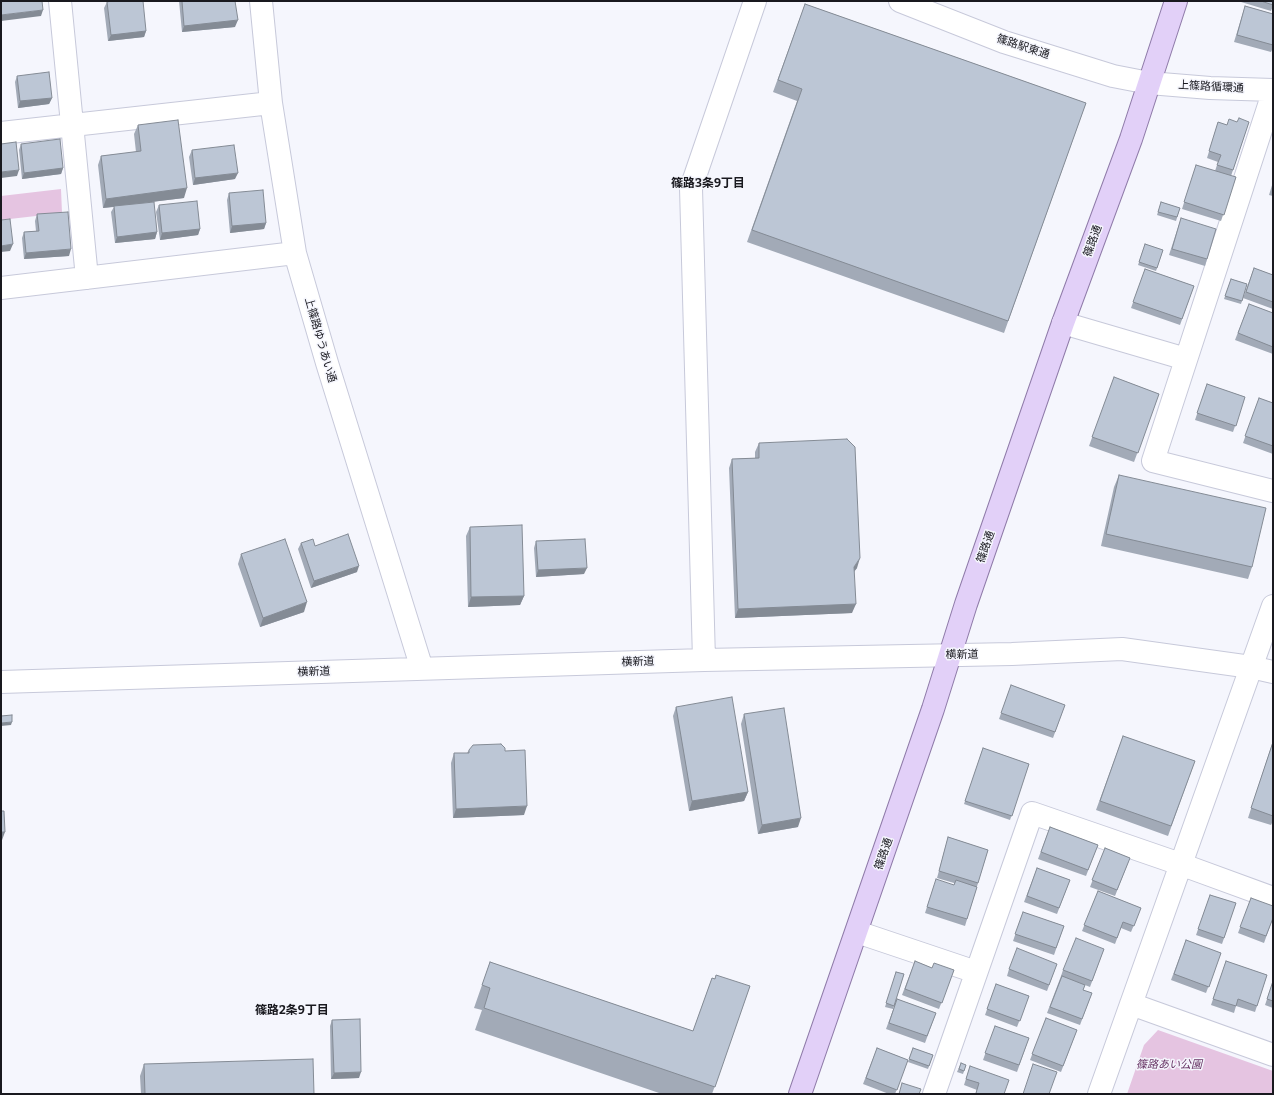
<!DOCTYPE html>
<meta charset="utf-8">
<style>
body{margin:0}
#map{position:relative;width:1274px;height:1095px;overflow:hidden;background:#f5f6fd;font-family:Bitter,serif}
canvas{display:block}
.frame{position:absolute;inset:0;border:2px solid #19191f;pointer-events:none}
</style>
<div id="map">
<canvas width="1274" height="1095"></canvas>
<div class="frame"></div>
</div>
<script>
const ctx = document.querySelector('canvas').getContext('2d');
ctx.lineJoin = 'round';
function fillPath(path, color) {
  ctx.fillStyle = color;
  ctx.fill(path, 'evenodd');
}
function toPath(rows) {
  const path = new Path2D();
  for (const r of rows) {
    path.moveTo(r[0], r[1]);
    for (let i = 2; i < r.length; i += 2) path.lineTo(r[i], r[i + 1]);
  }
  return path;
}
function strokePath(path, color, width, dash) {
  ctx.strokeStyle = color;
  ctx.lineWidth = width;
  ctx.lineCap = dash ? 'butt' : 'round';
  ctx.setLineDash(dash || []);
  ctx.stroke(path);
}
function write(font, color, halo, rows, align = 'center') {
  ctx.font = font + ' Bitter,"Noto Sans JP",serif';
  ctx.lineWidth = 3;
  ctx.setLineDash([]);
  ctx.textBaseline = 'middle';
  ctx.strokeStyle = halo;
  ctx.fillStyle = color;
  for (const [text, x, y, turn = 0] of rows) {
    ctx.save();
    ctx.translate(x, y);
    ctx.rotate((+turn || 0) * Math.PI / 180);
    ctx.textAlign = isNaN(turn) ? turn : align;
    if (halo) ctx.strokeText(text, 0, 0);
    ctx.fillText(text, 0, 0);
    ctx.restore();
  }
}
const green = toPath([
 [61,189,62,213,1,220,1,196],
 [1158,1030,1273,1071,1273,1094,1127,1094,1144,1045]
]);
const minor = toPath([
 [60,1,87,278],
 [261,1,271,103,295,253,327,363,422,669],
 [900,1,1004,42,1113,76,1149,83,1210,88,1273,90],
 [1273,93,1153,461,1273,491],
 [1,133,271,103],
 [1,288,295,253],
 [1063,323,1186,359],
 [704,660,691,188,755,1],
 [1,682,704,660,1012,654,1122,649,1251,667,1273,672],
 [857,932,976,972],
 [1131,1004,1273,1055],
 [934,1094,1032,813,1180,864,1273,898],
 [1099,1094,1273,606]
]);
const major = toPath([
 [800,1094,933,709,966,604,1063,323,1131,139,1176,1]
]);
const wall = toPath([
 [179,1,235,1,235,27,182,32],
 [1241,1,1273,1,1273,6,1271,11,1241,2],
 [107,2,146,31,144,37,108,41,104,8],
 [805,4,1086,103,1004,333,747,242,797,101,773,92],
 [1245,6,1273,14,1273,48,1271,52,1234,42],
 [17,76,52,98,49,104,18,108,15,82],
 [1218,122,1227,125,1237,122,1249,122,1231,176,1236,177,1221,221,1182,209,1196,165,1215,171,1218,162,1207,158],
 [138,125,184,198,150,202,157,232,155,239,115,243,111,212,114,207,103,208,98,165,101,156,136,152,134,134],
 [21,144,63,168,61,174,22,179,19,150],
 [192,150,235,179,193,185,189,157],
 [1273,182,1273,196,1269,195],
 [229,193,266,223,264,229,230,233,227,200],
 [1161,202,1180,208,1176,221,1157,215],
 [159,205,200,229,198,235,160,240,156,212],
 [37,214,69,256,24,259,22,238,24,232,36,231,35,221],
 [1181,218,1207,259,1205,266,1169,255],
 [1145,244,1163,250,1156,271,1138,265],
 [1254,268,1273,275,1273,309,1243,298],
 [1145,269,1194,286,1180,325,1131,308],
 [1231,279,1247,284,1241,304,1224,299],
 [1249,304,1273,313,1273,354,1235,340],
 [1114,377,1159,394,1134,462,1089,446],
 [1207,384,1245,397,1233,432,1195,420],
 [1259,398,1273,403,1273,454,1243,443],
 [759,443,857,568,854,571,852,613,735,618,729,468,732,459,755,458,755,452],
 [1119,475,1252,567,1248,579,1101,546,1114,487],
 [470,527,524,596,520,605,468,607,466,536],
 [536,541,584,574,536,577,534,548],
 [301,543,315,546,357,572,311,588,298,549],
 [241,554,304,612,260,627,238,564],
 [1011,685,1065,705,1053,738,999,719],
 [676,707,748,792,744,801,689,811,673,716],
 [744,714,798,827,758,834,741,724],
 [1123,736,1195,761,1168,836,1096,810],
 [1273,741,1273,821,1271,825,1248,818],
 [983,748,1029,764,1010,820,964,804],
 [469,750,524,815,453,818,451,763,454,753,467,753],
 [1050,827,1098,845,1086,876,1038,859],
 [948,837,988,850,965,926,925,913,934,885,954,885,954,883,937,878],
 [1105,848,1130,858,1115,896,1090,887],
 [1037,868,1070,880,1057,914,1024,902],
 [1098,891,1141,908,1131,932,1121,928,1115,944,1082,931],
 [1210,895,1236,903,1222,944,1196,935],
 [1251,898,1273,918,1264,943,1238,933],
 [1023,912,1064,926,1054,955,1013,941],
 [1186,940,1221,953,1206,993,1171,980],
 [1104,949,1090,987,1085,985,1083,990,1092,993,1080,1025,1047,1013,1061,976,1063,970],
 [915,961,932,968,954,970,939,1009,902,995],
 [1226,961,1267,975,1255,1012,1236,1006,1234,1013,1211,1005],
 [490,962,693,1031,712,978,750,986,712,1094,662,1094,475,1030,482,1010,474,1008],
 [1057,964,1047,991,1007,976,1009,969],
 [896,972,904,974,893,1009,885,1007],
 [1273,981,1273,1008,1265,1005],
 [996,984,1029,996,1017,1027,985,1015],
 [897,999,936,1013,925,1043,886,1029],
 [1046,1018,1077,1030,1061,1072,1030,1060],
 [332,1020,359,1078,331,1079,330,1026],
 [995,1026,1029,1038,1017,1072,983,1060],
 [877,1048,908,1060,895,1094,889,1094,863,1084],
 [913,1048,933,1055,928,1069,908,1062],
 [961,1063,966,1065,963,1074,957,1072],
 [144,1064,314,1094,141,1094,140,1076],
 [970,1066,1004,1094,976,1094,977,1090,964,1085]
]);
const shadedWall = toPath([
 [43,10,41,16,1,21,1,15],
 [238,20,235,27,182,32,184,26],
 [146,31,144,37,108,41,111,35],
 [52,98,49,104,18,108,20,101],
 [63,168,61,174,22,179,24,173],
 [19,170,17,176,1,178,1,172],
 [238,173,235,179,193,185,195,178],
 [187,188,184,198,103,208,106,199],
 [266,223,264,229,230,233,232,226],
 [200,229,198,235,160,240,162,233],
 [157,232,155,239,115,243,117,237],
 [13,244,10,251,1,252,1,246],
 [71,249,69,256,24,259,26,253],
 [860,558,857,568,851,576,854,567],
 [359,566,357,572,311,588,314,581],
 [587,568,584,574,536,577,538,570],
 [524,596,520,605,468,607,471,597],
 [307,602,304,612,260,627,263,618],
 [856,604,852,613,735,618,738,609],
 [12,722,11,725,1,726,1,723],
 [748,792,744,801,689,811,692,801],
 [527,806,524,815,453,818,456,809],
 [801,818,798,827,758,834,762,825],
 [1,832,5,832,1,843],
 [361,1072,359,1078,331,1079,334,1073]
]);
const building = toPath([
 [1,1,42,1,43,10,1,15,1,1],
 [111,1,143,1,146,31,111,35,107,2,111,1],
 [182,1,235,1,238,20,184,26,182,1],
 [1261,1,1273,1,1273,5,1261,1],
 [805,4,1086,103,1008,321,752,230,802,89,778,80,805,4],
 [1245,6,1273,14,1273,45,1237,35,1245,6],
 [49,72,52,98,20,101,17,76,49,72],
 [1239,118,1249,122,1233,170,1217,165,1221,155,1209,151,1218,122,1227,125,1229,119,1237,122,1239,118],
 [178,120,187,188,106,199,101,156,141,151,138,125,178,120],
 [60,139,63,168,24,173,21,144,60,139],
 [16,142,19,170,1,172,1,144,16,142],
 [234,145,238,173,195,178,192,150,234,145],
 [1196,165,1236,177,1224,215,1184,202,1196,165],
 [263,190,266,223,232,226,229,193,263,190],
 [197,201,200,229,162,233,159,205,197,201],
 [154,202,157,232,117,237,114,206,154,202],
 [1161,202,1180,208,1177,217,1158,212,1161,202],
 [68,212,71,249,26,253,24,232,39,231,37,214,68,212],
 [1181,218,1216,229,1207,259,1172,249,1181,218],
 [10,219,13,244,1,246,1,220,10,219],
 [1145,244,1163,250,1157,268,1139,262,1145,244],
 [1254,268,1273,275,1273,302,1246,292,1254,268],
 [1145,269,1194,286,1182,319,1133,302,1145,269],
 [1231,279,1247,284,1242,301,1225,296,1231,279],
 [1249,304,1273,313,1273,347,1238,333,1249,304],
 [1114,377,1159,394,1138,453,1092,437,1114,377],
 [1207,384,1245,397,1236,426,1197,413,1207,384],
 [1259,398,1273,403,1273,446,1245,436,1259,398],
 [847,439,855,447,860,558,854,567,856,604,738,609,732,459,759,458,759,443,847,439],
 [1119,475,1266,508,1252,567,1106,534,1119,475],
 [522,525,524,596,471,597,470,527,522,525],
 [348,534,359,566,314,581,301,543,313,539,315,546,348,534],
 [285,539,307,602,263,618,241,554,285,539],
 [585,539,587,568,538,570,536,541,585,539],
 [1011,685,1065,705,1055,732,1001,713,1011,685],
 [732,697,748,792,692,801,676,707,732,697],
 [784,708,801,818,762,825,744,714,784,708],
 [12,715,12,722,1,723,1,716,12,715],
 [1123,736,1195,761,1171,826,1100,801,1123,736],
 [1273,742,1273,816,1251,808,1273,742],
 [501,744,505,748,505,751,525,750,527,806,456,809,454,753,469,753,469,750,473,745,501,744],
 [983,748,1029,764,1012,816,965,801,983,748],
 [1,811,4,811,5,832,1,832,1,811],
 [1050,827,1098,845,1088,870,1041,852,1050,827],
 [948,837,988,850,978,883,939,871,948,837],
 [1105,848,1130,858,1117,890,1092,880,1105,848],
 [1037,868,1070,880,1059,908,1027,896,1037,868],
 [936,879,954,885,956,880,977,887,967,919,927,907,936,879],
 [1098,891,1141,908,1134,926,1123,922,1117,938,1084,925,1098,891],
 [1210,895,1236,903,1224,938,1198,929,1210,895],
 [1251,898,1273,906,1273,918,1266,936,1240,927,1251,898],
 [1023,912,1064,926,1056,948,1015,934,1023,912],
 [1076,938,1104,949,1092,981,1063,970,1076,938],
 [1186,940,1221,953,1209,987,1174,974,1186,940],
 [1017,948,1057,964,1049,985,1009,969,1017,948],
 [915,961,932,968,934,963,954,970,942,1003,905,989,915,961],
 [1226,961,1267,975,1257,1006,1238,999,1236,1006,1213,999,1226,961],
 [490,962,693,1031,712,978,715,979,716,975,750,986,715,1087,484,1008,490,988,482,985,490,962],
 [896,972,904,974,894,1006,886,1003,896,972],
 [1062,976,1085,985,1083,990,1092,993,1082,1019,1050,1007,1062,976],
 [1273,981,1273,1001,1267,999,1273,981],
 [996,984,1029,996,1020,1021,987,1009,996,984],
 [897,999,936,1013,927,1036,889,1023,897,999],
 [1046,1018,1077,1030,1063,1066,1032,1054,1046,1018],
 [360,1019,361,1072,334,1073,332,1020,360,1019],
 [995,1026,1029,1038,1019,1065,985,1053,995,1026],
 [877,1048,908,1060,897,1090,866,1078,877,1048],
 [913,1048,933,1055,929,1066,909,1059,913,1048],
 [313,1059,314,1094,145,1094,144,1064,313,1059],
 [961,1063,966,1065,964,1071,959,1069,961,1063],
 [1033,1064,1057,1072,1049,1094,1023,1094,1033,1064],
 [970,1066,1009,1080,1004,1094,978,1094,976,1093,979,1083,966,1079,970,1066],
 [902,1083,921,1089,919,1094,899,1094,902,1083]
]);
const streetNames = [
 ["篠路駅東通",1023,47,18],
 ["上篠路循環通",1211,87,3],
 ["篠路通",1093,241,-70],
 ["上篠路ゆうあい通",320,340,74],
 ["篠路通",986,547,-71],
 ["横新道",962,655,-1],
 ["横新道",638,662,-2],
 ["横新道",314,672,-2],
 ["篠路通",884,854,-71]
];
const parkNames = [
 ["篠路あい公園",1169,1065]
];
const neighbourhoodNames = [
 ["篠路3条9丁目",708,184],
 ["篠路2条9丁目",292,1011]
];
fillPath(green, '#e5c4e1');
strokePath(minor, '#c7c9da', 24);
strokePath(major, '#8f7ba9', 24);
strokePath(minor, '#fff', 22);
strokePath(major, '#e2d0f8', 22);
fillPath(wall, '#a2aab7');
fillPath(shadedWall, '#848b95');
fillPath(building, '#bcc6d5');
strokePath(building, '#848b95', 1);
write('11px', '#19191f', '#f5f6fd', streetNames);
write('italic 11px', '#673364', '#f5f6fd', parkNames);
write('bold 12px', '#19191f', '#f5f6fd', neighbourhoodNames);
</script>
